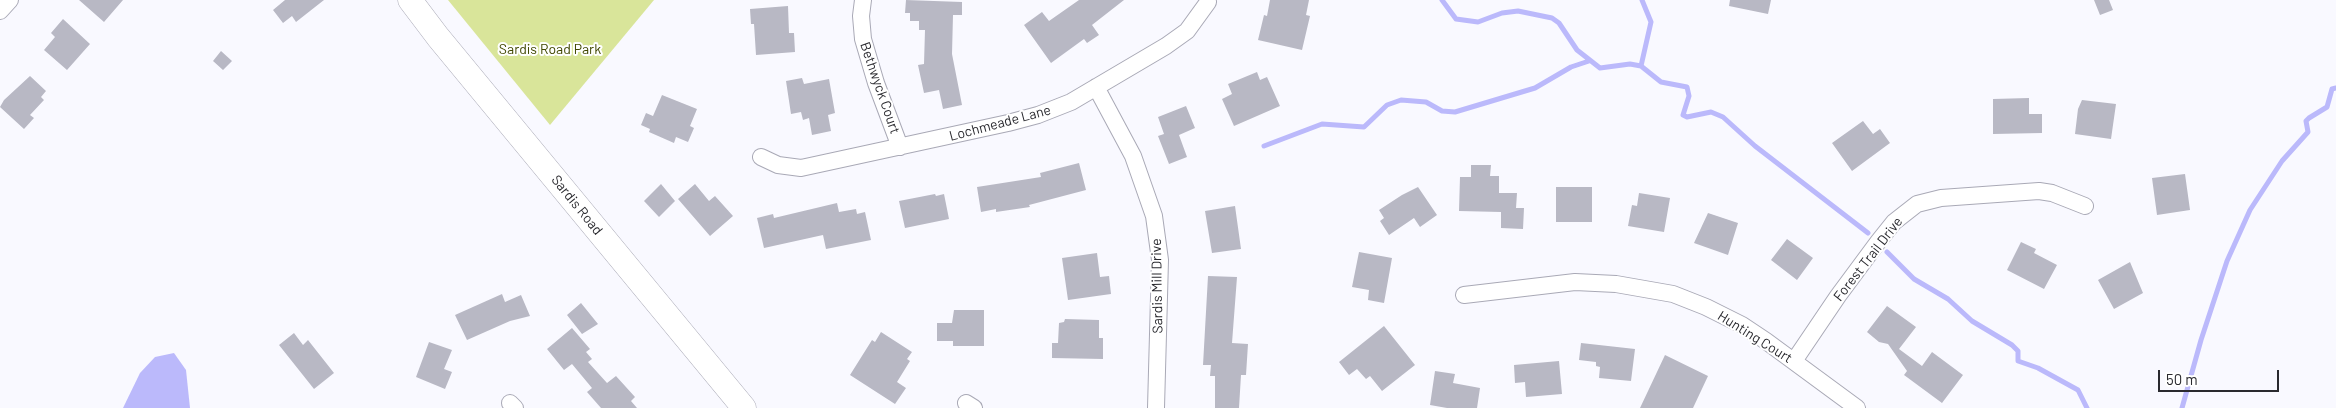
<!DOCTYPE html>
<style>
body{margin:0}
#map{position:relative;width:2336px;height:408px;overflow:hidden;background:#f9f9ff;font-family:Barlow,sans-serif}
canvas{display:block}
.scale{position:absolute;left:2158px;top:370px;width:121px;height:22px;box-sizing:border-box;border:2px solid #2a2a2f;border-top:0;padding-left:6px;font-size:15px;line-height:18px;white-space:nowrap;color:#2a2a2f;-webkit-text-stroke:4px #fff;paint-order:stroke}
</style>
<div id="map">
<canvas width="2336" height="408"></canvas>
<div class="scale">50 m</div>
</div>
<script>
const ctx = document.querySelector('canvas').getContext('2d');
ctx.lineJoin = 'round';
function fillPath(path, color) {
  ctx.fillStyle = color;
  ctx.fill(path, 'evenodd');
}
function toPath(rows) {
  const path = new Path2D();
  for (const r of rows) {
    path.moveTo(r[0], r[1]);
    for (let i = 2; i < r.length; i += 2) path.lineTo(r[i], r[i + 1]);
  }
  return path;
}
function strokePath(path, color, width, dash) {
  ctx.strokeStyle = color;
  ctx.lineWidth = width;
  ctx.lineCap = dash ? 'butt' : 'round';
  ctx.setLineDash(dash || []);
  ctx.stroke(path);
}
function write(font, color, halo, rows, align = 'center') {
  ctx.font = font + ' Barlow,sans-serif';
  ctx.lineWidth = 4;
  ctx.setLineDash([]);
  ctx.textBaseline = 'middle';
  ctx.strokeStyle = halo;
  ctx.fillStyle = color;
  for (const [text, x, y, turn = 0] of rows) {
    ctx.save();
    ctx.translate(x, y);
    ctx.rotate((+turn || 0) * Math.PI / 180);
    ctx.textAlign = isNaN(turn) ? turn : align;
    if (halo) ctx.strokeText(text, 0, 0);
    ctx.fillText(text, 0, 0);
    ctx.restore();
  }
}
const green = toPath([
 [448,0,654,0,550,125]
]);
const water = toPath([
 [174,353,186,370,190,408,123,408,140,373,155,357]
]);
const stream = toPath([
 [1442,0,1456,19,1478,22,1502,13,1518,11,1552,18,1559,23,1577,50,1600,68,1630,64,1641,66,1661,82,1687,87,1689,96,1683,115,1687,117,1711,112,1723,117,1755,146,1868,233],
 [1641,66,1651,22,1642,0],
 [1264,146,1322,124,1364,127,1387,105,1401,100,1426,102,1442,111,1455,112,1535,88,1571,67,1589,61],
 [1887,252,1914,279,1948,299,1972,321,2012,345,2018,351,2018,361,2038,368,2078,390,2087,408],
 [2182,408,2201,340,2227,261,2250,210,2282,161,2308,132,2306,121,2309,118,2327,107,2332,89,2336,88]
]);
const building = toPath([
 [79,0,123,0,104,22],
 [285,0,324,0,296,22,292,16,283,23,273,10],
 [906,0,962,2,962,15,953,15,952,54,962,105,943,109,939,90,924,93,918,65,924,64,925,30,919,30,919,21,910,21,910,13,905,13],
 [1079,0,1124,0,1092,25,1099,35,1087,43,1084,39,1051,63,1024,25,1042,12,1049,21],
 [1270,0,1309,0,1306,15,1310,16,1302,50,1258,40,1264,15,1267,16],
 [1730,0,1771,0,1768,14,1729,6],
 [2094,0,2109,0,2113,10,2100,15],
 [788,6,789,33,794,33,795,52,756,55,754,24,751,24,750,9],
 [63,19,90,44,67,70,44,50,55,37,51,33],
 [221,51,232,61,223,70,213,61],
 [1257,72,1260,80,1267,77,1280,106,1234,126,1222,99,1232,94,1228,84],
 [30,76,46,91,41,97,44,100,30,115,34,118,24,129,0,107,4,100],
 [802,78,804,84,829,79,835,113,828,115,831,131,812,135,809,118,803,120,801,112,791,114,786,81],
 [662,95,697,109,690,126,694,128,688,142,676,137,674,143,649,132,650,129,641,125,646,113,653,116],
 [2029,98,2029,114,2042,114,2042,133,1993,134,1993,99],
 [2082,100,2116,104,2111,139,2075,134,2078,109],
 [1186,106,1195,128,1179,135,1187,157,1169,164,1158,136,1164,134,1158,117],
 [1863,121,1873,134,1880,129,1890,143,1852,171,1832,143],
 [1079,163,1086,190,1029,205,1030,207,996,212,996,209,981,212,977,187,1041,177,1040,173],
 [1471,165,1491,165,1490,176,1499,176,1499,193,1517,193,1516,208,1524,208,1523,229,1501,228,1501,212,1459,211,1460,177,1471,177],
 [2185,174,2190,210,2157,215,2152,178],
 [661,184,675,201,659,217,644,201],
 [695,184,709,201,715,196,733,216,710,236,678,199],
 [1418,187,1437,215,1420,227,1414,218,1389,235,1380,221,1384,218,1379,210,1402,195],
 [1556,187,1592,187,1592,222,1556,222],
 [1639,193,1670,198,1664,232,1628,226,1632,205,1637,206],
 [935,194,936,196,944,194,949,219,905,228,899,201],
 [837,203,839,212,856,209,857,214,865,212,871,240,826,249,823,235,764,248,757,218,773,214,774,218],
 [1235,206,1241,249,1212,253,1205,211],
 [1708,213,1738,223,1728,255,1694,243],
 [1787,239,1813,258,1797,280,1771,260],
 [2021,242,2036,249,2034,253,2057,265,2044,289,2007,270],
 [1359,252,1392,258,1384,303,1368,300,1369,290,1352,287],
 [1097,253,1100,277,1109,276,1111,294,1068,300,1062,258],
 [2130,262,2143,293,2114,309,2098,280],
 [1208,276,1237,277,1232,343,1248,344,1246,375,1241,375,1239,408,1215,408,1215,376,1210,376,1211,365,1203,365],
 [502,294,505,302,521,295,530,316,510,321,467,340,455,315],
 [581,303,598,324,582,334,567,315],
 [1887,306,1916,327,1899,349,1922,366,1932,352,1963,375,1942,403,1904,375,1907,371,1888,344,1879,342,1867,332],
 [954,310,984,310,984,346,953,346,953,341,937,341,937,323,952,323],
 [1065,319,1099,320,1099,338,1103,338,1103,359,1052,358,1052,343,1058,343,1059,323,1064,322],
 [1384,326,1415,365,1382,391,1370,376,1366,379,1357,369,1349,375,1339,362],
 [572,328,590,349,586,352,592,359,588,362,607,383,616,376,635,397,631,401,637,408,601,408,587,392,592,388,572,364,564,370,547,349],
 [881,332,912,352,907,359,910,361,897,382,906,388,895,404,850,375,872,340,875,342],
 [294,333,303,345,308,340,334,373,314,389,279,345],
 [429,342,452,350,444,369,452,372,445,389,416,377],
 [1581,343,1635,349,1631,381,1599,378,1600,367,1596,366,1596,362,1579,360],
 [1665,355,1708,376,1693,408,1640,408],
 [1559,361,1562,394,1526,397,1525,382,1515,383,1514,365],
 [1435,371,1455,374,1453,383,1480,388,1477,408,1447,408,1430,405]
]);
const minor = toPath([
 [863,0,861,16,863,39,876,83,900,147],
 [0,11,10,0],
 [1096,87,1133,156,1154,216,1160,260,1156,408],
 [761,157,778,165,801,168,1008,123,1038,115,1071,102,1166,46,1187,31,1208,2],
 [1464,295,1575,282,1616,284,1673,294,1706,307,1742,325,1766,341,1857,408],
 [1794,361,1838,296,1878,242,1894,222,1917,204,1941,198,2039,191,2052,193,2085,206],
 [510,403,515,408],
 [966,403,974,408]
]);
const secondary = toPath([
 [410,0,438,37,744,408]
]);
const parkNames = [
 ["Sardis Road Park",550,49]
];
const streetNames = [
 ["Bethwyck Court",880,88,71],
 ["Lochmeade Lane",1000,123,-15],
 ["Sardis Road",577,205,51],
 ["Forest Trail Drive",1868,259,-52],
 ["Sardis Mill Drive",1157,286,-91],
 ["Hunting Court",1755,337,32]
];
fillPath(green, '#d9e59a');
fillPath(water, '#bbb9fb');
strokePath(stream, '#bbb9fb', 5);
fillPath(building, '#b8b8c4');
strokePath(minor, '#a9a9b6', 18);
strokePath(secondary, '#a9a9b6', 25);
strokePath(minor, '#fff', 16);
strokePath(secondary, '#fff', 24);
write('14px', '#404700', '#fff', parkNames);
write('14px', '#2a2a2f', '#fff', streetNames);
</script>
